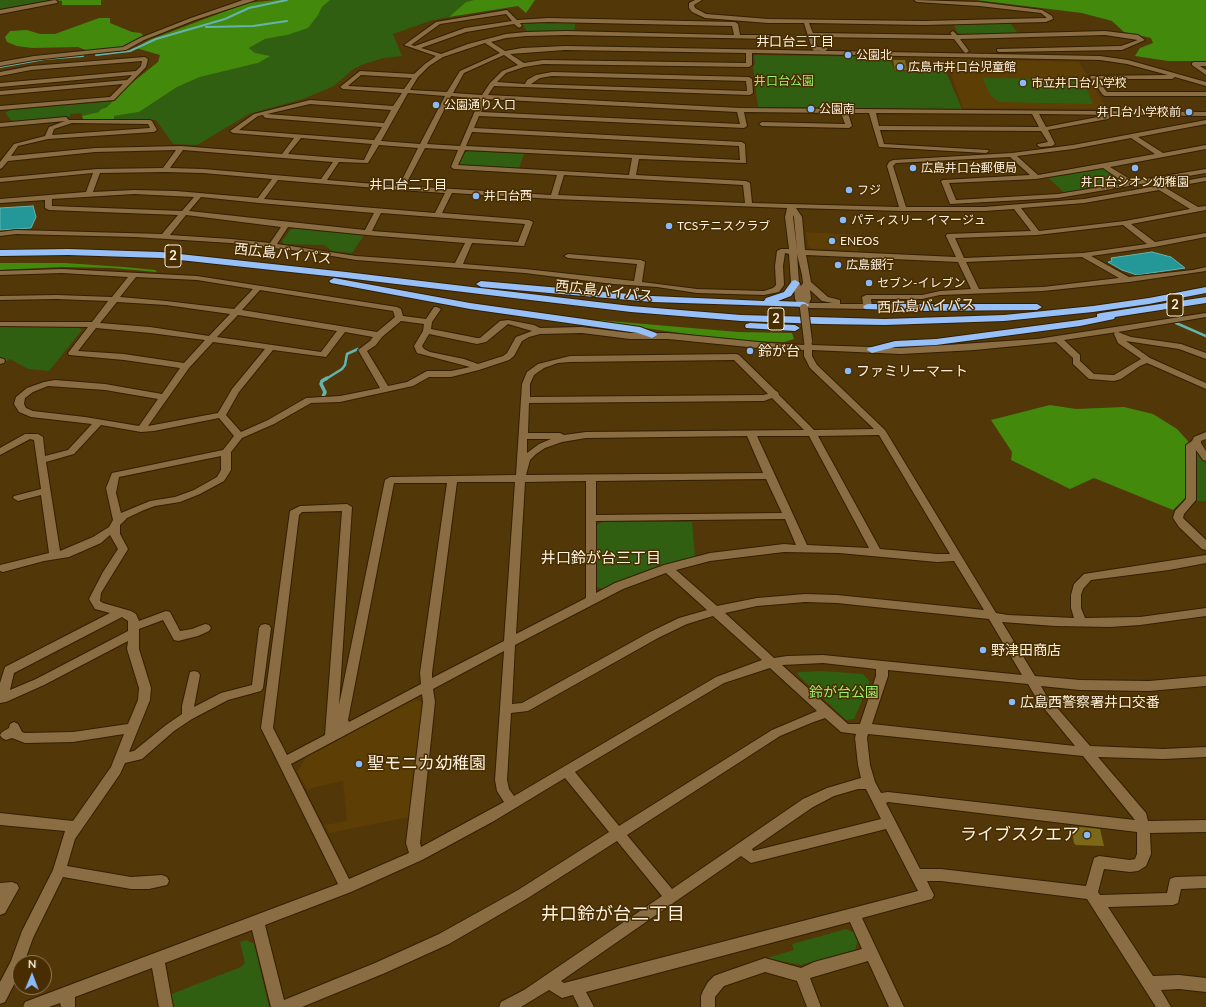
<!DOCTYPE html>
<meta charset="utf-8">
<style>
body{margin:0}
#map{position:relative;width:1206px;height:1007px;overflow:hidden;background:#523709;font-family:Lato,sans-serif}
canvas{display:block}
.north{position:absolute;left:12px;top:955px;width:40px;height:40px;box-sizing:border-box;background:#472d00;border:1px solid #907b59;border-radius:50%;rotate:1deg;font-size:11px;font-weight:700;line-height:16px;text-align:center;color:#fef1df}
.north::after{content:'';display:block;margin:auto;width:14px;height:18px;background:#89bafc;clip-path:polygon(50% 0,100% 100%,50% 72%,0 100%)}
</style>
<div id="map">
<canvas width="1206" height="1007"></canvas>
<div class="north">N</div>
</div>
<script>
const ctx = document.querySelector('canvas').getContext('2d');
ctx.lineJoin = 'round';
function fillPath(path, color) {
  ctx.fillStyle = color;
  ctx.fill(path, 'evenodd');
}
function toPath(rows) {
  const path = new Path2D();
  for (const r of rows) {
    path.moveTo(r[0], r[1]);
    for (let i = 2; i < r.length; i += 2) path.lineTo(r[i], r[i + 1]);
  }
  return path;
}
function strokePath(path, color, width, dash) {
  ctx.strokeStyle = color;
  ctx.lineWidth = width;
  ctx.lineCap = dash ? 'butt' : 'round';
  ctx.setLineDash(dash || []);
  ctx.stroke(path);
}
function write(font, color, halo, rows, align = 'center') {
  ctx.font = font + ' Lato,"Noto Sans JP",sans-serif';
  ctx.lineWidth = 3;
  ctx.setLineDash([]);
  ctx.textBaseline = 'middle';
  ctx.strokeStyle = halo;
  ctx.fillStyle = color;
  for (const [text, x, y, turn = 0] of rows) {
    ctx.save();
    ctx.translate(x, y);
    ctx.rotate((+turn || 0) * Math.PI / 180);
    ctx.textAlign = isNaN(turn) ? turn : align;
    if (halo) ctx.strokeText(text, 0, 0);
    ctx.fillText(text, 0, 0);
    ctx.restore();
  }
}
const built = toPath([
 [946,59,1079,62,1107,109,963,108],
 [806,232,857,235,858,251,812,249,808,246],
 [415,699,424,703,409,817,329,833,325,825,347,821,343,781,316,787,308,790,297,772,306,757]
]);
const green = toPath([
 [0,0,50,0,0,9],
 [330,0,474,0,466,2,449,17,433,20,393,34,402,56,384,58,361,65,352,70,334,86,303,99,249,114,197,145,173,144,156,120,114,120,114,116,139,112,177,87,200,77,258,63,255,53,249,48,265,39,287,35,318,15,322,7],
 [551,21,576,22,574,31,531,32,527,31,522,24],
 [1010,23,1018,33,963,34,958,33,954,25],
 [756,55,889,57,895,71,946,72,962,109,758,107,753,67,755,64,754,56],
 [983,78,1072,79,1074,82,1084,82,1093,104,999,102,990,95],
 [114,101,107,107,100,110,99,112,82,116,81,113,71,114,69,117,18,122,13,122,5,113,10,110],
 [469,151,524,154,519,168,462,166,459,164,465,152],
 [1102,169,1107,170,1123,182,1122,184,1065,193,1047,177],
 [295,228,364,235,352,253,332,251,324,245,284,244,282,241,290,230],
 [0,326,50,326,79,328,82,330,49,371,28,369,10,359,7,361,0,359],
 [1194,446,1206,462,1206,501,1194,501],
 [602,522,692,522,695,557,650,569,604,589,596,587,596,526],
 [822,671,863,674,870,682,854,719,846,720,797,674,799,672],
 [846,929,855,933,858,940,855,950,801,965,767,958,794,950,792,944],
 [246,940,254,944,269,1007,171,1007,169,995,241,967,245,963,240,942]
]);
const forest = toPath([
 [54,0,101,0,101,5,62,5,62,1],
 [276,0,330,0,322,7,318,15,308,28,287,35,265,39,249,48,255,53,270,56,258,63,200,77,177,87,139,112,114,116,114,119,83,119,82,116,99,112,100,110,107,107,129,85,158,62,160,55,136,48,149,40,247,3],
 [474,0,535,0,526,13,518,6,449,17,466,2],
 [976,0,1206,0,1206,61,1168,61,1135,56,1140,48,1153,43,1151,38,1124,32,1112,21,1082,13],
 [99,18,110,18,110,23,132,32,141,33,144,37,127,47,88,51,78,47,32,48,17,46,7,42,5,37,10,31,27,30,40,34,55,34],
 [0,263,65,263,124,267,155,270,157,272,112,268,62,267,0,270],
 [588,320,598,320,738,332,792,333,794,339,784,342,753,341,708,337],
 [1050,405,1076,409,1124,407,1153,414,1177,429,1188,441,1186,497,1173,510,1094,478,1070,489,1011,460,1012,452,991,420]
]);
const water = toPath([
 [33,206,36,217,31,228,0,230,0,208,33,206],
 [1152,252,1171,257,1185,268,1137,275,1122,270,1108,262,1112,261,1111,258,1152,252]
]);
const streamFar2 = toPath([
 [206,27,253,26,287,21],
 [96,55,130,51,156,39,225,19,249,8,287,0],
 [0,67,45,59,83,56]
]);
const streamFar1 = toPath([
 [1176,323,1206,336],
 [326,379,342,369,345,365,347,354,358,349]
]);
const stream = toPath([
 [323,397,325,392,321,384,322,381,327,378]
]);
const building = toPath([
 [893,60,905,60,907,70,895,70],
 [1071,826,1100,829,1104,846,1076,845,1074,843]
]);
const minor = toPath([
 [55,0,58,2,57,3,0,14,0,10,55,0],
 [243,0,256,0,195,20,144,40,126,50,34,60,0,66,0,62,34,56,123,47,140,38,191,18,243,0],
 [695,0,702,0,694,5,695,8,706,14,768,19,924,21,1047,18,1041,13,979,6,917,2,914,0,979,2,1042,10,1052,16,1053,19,1046,22,924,25,809,23,813,33,952,35,950,33,953,31,957,35,1105,31,1138,35,1145,40,1122,50,999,52,997,51,997,49,1121,46,1138,40,1105,35,960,39,969,51,966,53,964,52,954,39,814,37,817,47,825,47,828,49,825,51,815,51,812,49,804,23,768,23,705,18,692,12,689,8,689,3,695,0],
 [507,10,517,20,548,18,735,22,738,24,740,35,772,35,775,37,772,39,566,35,526,36,506,38,491,42,505,51,522,48,565,46,1100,56,1128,60,1206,82,1206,86,1175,77,1172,79,1097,79,1107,92,1206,92,1206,96,1105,96,1103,95,1090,77,1091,76,1168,75,1127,64,1100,60,752,53,752,65,749,67,543,64,524,67,506,73,497,82,525,84,527,80,536,75,552,72,749,77,752,79,753,93,750,95,494,86,488,95,740,108,1206,112,1206,116,1039,114,1046,127,1108,115,1111,117,1108,119,1048,130,1055,144,1052,146,1040,147,1037,145,1038,144,1048,142,1041,131,880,130,884,144,988,150,989,151,986,153,879,147,869,113,848,113,852,126,849,128,762,126,759,124,762,122,845,124,841,113,744,112,747,126,744,128,479,116,474,128,742,142,745,144,746,163,639,159,636,175,746,181,750,183,752,203,899,207,887,166,889,162,893,160,1012,153,1073,145,1206,120,1206,124,1138,137,1163,153,1206,145,1206,149,1110,167,1133,181,1206,169,1206,173,1058,198,950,204,941,181,943,180,1030,175,1010,157,896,163,893,166,906,207,984,207,1084,199,1206,177,1206,181,1166,188,1198,207,1206,206,1206,210,1131,224,1155,242,1206,233,1206,237,1154,247,1091,256,1129,277,1193,270,1206,267,1206,271,1129,282,1043,291,940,295,922,299,871,299,872,307,868,309,808,308,804,310,801,310,795,299,794,287,791,283,789,254,785,253,783,266,784,285,779,292,764,295,697,293,657,287,613,284,525,273,356,260,308,252,231,243,135,237,16,234,0,236,0,232,16,230,162,234,178,215,49,210,45,208,45,200,0,203,0,199,86,192,93,173,0,182,0,178,97,169,163,168,176,150,95,152,8,161,2,168,0,169,0,162,14,144,45,136,49,127,65,121,0,127,0,123,66,117,69,120,150,120,152,121,157,130,154,132,48,139,18,146,11,156,95,148,181,146,282,154,294,138,233,133,230,131,254,114,310,100,393,106,402,93,343,89,340,87,360,71,414,74,425,64,436,56,404,45,436,22,507,10],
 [506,14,512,21,465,28,415,46,411,45,440,24,506,14],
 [548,22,732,26,734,35,566,31,526,32,506,34,468,44,441,54,421,48,466,32,514,24,519,28,522,26,520,23,548,22],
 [485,43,500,53,460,71,447,92,410,90,418,77,429,66,443,57,485,43],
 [565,50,746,53,746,63,543,60,524,63,510,54,565,50],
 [504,55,518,65,502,71,490,83,482,95,453,93,464,73,504,55],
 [361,75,412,78,404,89,348,86,361,75],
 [552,76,746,81,747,91,531,84,540,78,552,76],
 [408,93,445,96,420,144,381,141,408,93],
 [451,96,480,99,460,146,427,144,451,96],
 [486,99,737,112,740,124,481,112,486,99],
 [310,104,391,110,384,123,267,114,310,104],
 [876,113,1032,114,1039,127,879,126,876,113],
 [263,115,264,117,266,118,382,127,374,140,239,130,258,116,263,115],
 [72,123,148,124,150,128,52,135,54,129,72,123],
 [472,132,739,146,740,160,466,146,472,132],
 [301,138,372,144,364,160,288,154,301,138],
 [1131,138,1155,154,1038,175,1017,156,1073,149,1131,138],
 [379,145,418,148,399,186,327,180,339,162,368,163,379,145],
 [425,148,458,150,451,167,454,169,557,175,551,195,405,186,425,148],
 [183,150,333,162,321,179,203,169,170,168,183,150],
 [465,150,632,158,629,175,458,165,465,150],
 [1103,168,1125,183,1058,194,956,200,949,183,1036,179,1103,168],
 [165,172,203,173,272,179,258,198,176,191,134,190,93,192,100,173,165,172],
 [564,175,743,185,745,203,558,195,564,175],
 [278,180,401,190,445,193,435,213,264,199,278,180],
 [1159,190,1190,209,1125,221,1039,231,1021,208,1084,203,1159,190],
 [452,193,554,199,787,208,785,217,789,249,781,249,777,251,775,266,776,285,773,288,764,291,697,289,642,282,645,262,641,260,568,254,564,256,568,258,637,264,634,281,525,269,463,264,472,243,524,246,533,222,529,220,442,213,452,193],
 [134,194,194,197,182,211,52,206,52,199,134,194],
 [201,197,259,203,374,213,365,230,189,211,201,197],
 [796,208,903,211,984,211,1014,209,1031,231,947,234,946,236,956,257,805,250,802,217,796,208],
 [381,213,525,224,518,242,372,231,381,213],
 [186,215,281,227,270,243,231,239,170,235,186,215],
 [793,215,794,217,797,250,793,217,793,215],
 [1123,225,1147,244,1083,253,964,258,955,238,1037,235,1123,225],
 [288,227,367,235,465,243,455,263,356,256,277,244,288,227],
 [797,254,802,275,803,283,801,286,799,283,797,254],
 [806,255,958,262,971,289,940,291,922,295,866,295,862,297,863,304,840,304,840,300,828,297,811,282,806,255],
 [1082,257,1119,278,1043,287,979,289,966,262,1082,257],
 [810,290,822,301,833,303,809,303,811,299,810,290],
 [145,57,148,59,146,67,114,100,0,110,0,106,110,97,123,84,0,95,0,91,127,80,132,75,0,87,0,83,136,71,141,66,142,61,31,70,0,76,0,72,31,66,145,57],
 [1194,62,1206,62,1206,66,1200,66,1206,70,1206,75,1192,65,1192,63,1194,62],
 [62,269,197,276,397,307,401,309,403,316,426,319,434,307,437,307,441,309,432,322,431,329,477,338,480,338,500,321,508,320,534,325,540,328,582,327,630,333,668,333,768,343,804,345,805,341,808,340,811,341,812,345,901,348,1037,339,1206,313,1206,317,1118,332,1131,337,1181,344,1206,353,1206,359,1179,349,1126,341,1150,358,1206,383,1206,389,1147,363,1140,366,1121,379,1114,381,1089,379,1073,364,1073,358,1056,342,975,350,901,354,812,350,812,356,817,365,885,430,996,613,1008,615,1074,618,1071,608,1071,595,1074,584,1084,574,1206,555,1206,563,1169,570,1091,580,1083,589,1081,595,1081,608,1085,618,1140,617,1206,608,1206,616,1140,625,1110,627,1055,626,1002,622,1035,676,1080,680,1149,681,1206,676,1206,686,1149,691,1080,690,1041,686,1046,695,1090,746,1163,749,1206,747,1206,757,1163,759,1098,757,1146,813,1148,821,1206,820,1206,832,1150,833,1151,854,1146,866,1138,871,1130,872,1104,869,1098,892,1100,895,1167,893,1170,879,1175,877,1206,876,1206,888,1181,889,1178,903,1173,905,1108,907,1153,976,1179,975,1206,978,1206,992,1179,989,1161,990,1171,1007,1156,1007,1087,899,941,881,927,881,934,895,932,899,862,918,904,1007,889,1007,868,961,810,978,821,1007,807,1007,797,981,765,972,724,986,715,997,715,1007,701,1007,701,996,703,991,708,982,714,976,719,974,765,958,801,968,814,962,862,949,850,922,586,992,594,1007,579,1007,573,995,562,998,549,990,521,1007,499,1007,501,1002,524,990,662,896,617,841,528,898,449,944,385,973,302,1007,271,1007,252,930,165,963,173,1007,159,1007,152,968,75,997,75,1007,61,1007,60,1003,49,1007,23,1007,25,1002,30,1000,338,884,261,728,290,511,300,506,347,504,352,507,339,705,385,480,390,477,516,475,522,384,527,372,538,364,570,356,736,354,739,355,776,391,778,392,779,395,814,430,874,429,810,368,804,356,804,350,768,349,668,339,630,339,582,333,540,334,529,337,522,341,514,356,509,360,479,370,451,377,429,377,413,386,340,402,311,403,274,424,242,438,231,452,231,470,224,481,200,494,180,502,155,506,144,510,127,518,120,525,120,534,128,549,101,593,100,601,103,603,131,611,136,614,139,621,166,611,170,612,180,631,192,629,205,624,209,625,211,628,209,631,198,636,178,641,174,640,163,620,139,629,139,649,151,688,150,700,129,752,134,751,166,725,182,714,182,706,190,672,194,671,198,672,200,675,194,707,221,693,252,685,259,628,261,625,265,624,269,625,271,628,263,688,261,691,228,700,192,719,174,731,142,759,125,763,120,774,75,839,67,866,131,877,162,875,167,877,169,881,167,885,149,889,131,889,63,877,33,938,24,963,20,963,20,973,5,1002,0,1004,0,982,11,961,22,931,53,870,65,831,0,825,0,813,73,821,111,767,124,734,73,742,25,743,12,738,6,740,2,738,0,735,2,732,9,728,10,724,14,722,18,724,22,732,25,733,73,732,128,724,138,700,139,688,127,649,128,641,44,685,6,702,0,703,0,683,5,667,110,613,95,609,89,599,103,572,118,549,110,535,101,543,69,557,44,561,3,572,0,571,0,565,49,553,41,495,18,501,13,498,14,496,41,489,34,440,30,439,0,455,0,448,25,434,38,434,43,437,45,456,68,450,92,424,31,417,19,412,14,404,16,397,27,388,44,382,55,380,105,384,162,394,180,368,124,360,69,355,68,353,88,327,0,326,0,322,92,322,108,301,56,299,0,300,0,296,56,295,112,297,128,277,62,273,0,275,0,271,62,269],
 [136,277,197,280,253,289,234,309,166,301,120,297,136,277],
 [260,290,393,311,395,317,377,332,242,310,260,290],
 [117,302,166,305,230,314,209,336,150,327,100,323,117,302],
 [238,315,337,331,321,352,217,337,238,315],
 [401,321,424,324,423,331,414,346,417,353,470,367,451,371,427,371,407,382,388,386,367,351,376,345,382,337,401,321],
 [508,324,532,331,516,337,507,353,503,356,478,364,464,359,430,352,424,349,422,346,429,334,477,344,486,342,508,324],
 [96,328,150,333,205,340,184,363,124,354,78,351,96,328],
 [345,332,373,337,370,341,358,350,380,388,340,396,306,398,268,420,241,432,226,415,239,392,273,350,326,357,345,332],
 [1115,332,1114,334,1118,343,1141,359,1114,375,1094,374,1080,361,1080,355,1064,340,1117,332,1115,332],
 [213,342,265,349,232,389,218,413,148,426,189,368,213,342],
 [734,360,768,394,763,395,530,397,530,384,534,375,544,368,558,363,570,362,734,360],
 [48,386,105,390,158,399,139,426,85,417,33,411,26,408,24,404,25,398,33,392,48,386],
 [772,398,804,430,586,432,564,435,560,433,528,433,529,403,764,401,772,398],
 [219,418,234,436,223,450,112,473,106,488,113,520,109,527,93,537,60,551,46,462,74,454,101,425,141,432,154,431,219,418],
 [879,435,950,554,937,554,880,549,818,436,879,435],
 [747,436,763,473,526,475,530,460,536,454,545,448,562,442,586,438,747,436],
 [757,436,809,436,869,548,807,545,757,436],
 [527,439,551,439,539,444,527,453,527,439],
 [221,456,221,470,217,477,194,490,175,497,150,501,121,513,116,493,119,477,221,456],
 [766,479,782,513,596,515,596,481,766,479],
 [586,481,586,598,516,634,525,482,586,481],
 [457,482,515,482,504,641,432,678,432,673,457,482],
 [394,483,447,483,420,673,421,684,349,722,348,720,394,483],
 [342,511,325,735,287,755,273,728,299,515,302,512,342,511],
 [785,519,796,545,784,544,710,553,664,565,615,583,596,593,596,521,785,519],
 [784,552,839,553,937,562,954,561,984,610,837,595,805,594,757,598,717,606,676,570,710,561,784,552],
 [666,573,707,610,679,618,650,632,522,703,512,704,515,645,623,589,666,573],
 [805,602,837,603,989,619,1022,675,823,655,787,656,774,658,725,613,757,606,805,602],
 [713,616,762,660,716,677,514,796,509,789,507,780,511,713,528,711,658,638,687,624,713,616],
 [122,617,128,621,128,631,36,679,10,690,14,673,122,617],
 [504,651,495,780,497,791,504,802,421,847,420,843,435,702,433,689,504,651],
 [823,663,876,669,876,676,860,724,848,724,782,665,823,663],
 [770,668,817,711,772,730,619,826,575,772,724,683,770,668],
 [888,670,1028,684,1038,701,1075,746,872,724,888,676,888,670],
 [422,694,423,702,406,843,409,853,349,879,291,764,422,694],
 [825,718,841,732,856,734,855,738,858,765,861,778,827,788,803,799,672,889,627,835,780,736,811,723,825,718],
 [868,734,1083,756,1135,820,888,792,881,793,875,782,870,765,867,738,868,734],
 [565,778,609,832,518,890,439,934,375,963,284,1000,265,925,351,892,422,860,494,821,565,778],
 [858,789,866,789,881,819,753,851,752,849,813,807,834,796,858,789],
 [888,802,1137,832,1137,854,1135,859,1130,860,1099,856,1094,858,1086,886,941,869,920,869,886,803,888,802],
 [886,829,918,891,564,983,561,981,741,856,751,863,886,829],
 [0,358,4,359,5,361,4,363,0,364,0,358],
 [1206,432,1206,439,1201,441,1201,443,1206,451,1206,461,1203,460,1196,450,1196,500,1184,514,1183,518,1206,540,1206,550,1202,549,1179,527,1173,518,1175,511,1186,499,1186,445,1192,441,1194,437,1206,432],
 [12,882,17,884,19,888,5,913,0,915,0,883,12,882]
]);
const highway = toPath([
 [68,249,161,252,346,272,631,306,741,315,885,319,1004,315,1093,306,1149,298,1206,287,1206,293,1149,304,1093,312,1004,321,885,325,820,324,741,321,631,312,346,278,161,258,68,255,0,256,0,250,68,249],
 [334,278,470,303,640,327,656,333,657,335,652,338,638,333,470,309,331,283,329,281,334,278],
 [795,280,800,283,791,296,778,301,804,302,809,305,807,307,652,302,481,287,476,284,481,281,652,296,764,301,766,298,784,292,792,281,795,280],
 [1206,297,1206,303,1115,317,1114,319,1080,326,936,345,895,347,872,353,867,350,868,348,895,341,936,339,1080,320,1097,317,1097,314,1101,313,1206,297],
 [868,304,1037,304,1042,307,1037,310,919,311,865,309,863,307,865,305,868,304],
 [750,323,795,325,800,328,795,331,746,328,745,326,746,324,750,323]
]);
const minorBridge = toPath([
 [804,308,808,341]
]);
const markers = [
 [848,55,4,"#89bafc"],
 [900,67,4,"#89bafc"],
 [1023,83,4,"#89bafc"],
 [436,105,4,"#89bafc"],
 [811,109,4,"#89bafc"],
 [1189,112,4,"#89bafc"],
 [913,168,4,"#89bafc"],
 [1135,168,4,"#89bafc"],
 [849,190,4,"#89bafc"],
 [476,196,4,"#89bafc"],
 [843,220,4,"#89bafc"],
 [669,226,4,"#89bafc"],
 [832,241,4,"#89bafc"],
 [838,265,4,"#89bafc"],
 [869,283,4,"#89bafc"],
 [750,351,4,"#89bafc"],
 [848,371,4,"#89bafc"],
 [983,650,4,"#89bafc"],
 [1012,702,4,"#89bafc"],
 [359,764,4,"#89bafc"],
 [1087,835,4,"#89bafc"]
];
const farPoinames = [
 ["公園北",856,55],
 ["広島市井口台児童館",908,67],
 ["市立井口台小学校",1031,83],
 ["公園通り入口",444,105],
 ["公園南",819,109],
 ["井口台小学校前",1181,112,"right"],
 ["広島井口台郵便局",921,168],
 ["井口台シオン幼稚園",1135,182,"center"],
 ["フジ",857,190],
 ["井口台西",484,196],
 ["パティスリー イマージュ",851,220],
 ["TCSテニスクラブ",677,226],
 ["ENEOS",840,241],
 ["広島銀行",846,265],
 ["セブン-イレブン",877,283]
];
const farParknames = [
 ["井口台公園",784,81]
];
const farNeighbourhoodnames = [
 ["井口台三丁目",795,42],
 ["井口台二丁目",408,185]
];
const shields = [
 [173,256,16],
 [1175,305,16],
 [776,319,16]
];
const shieldNames = [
 ["2",173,256],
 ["2",1175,305],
 ["2",776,319]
];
const streetNames = [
 ["西広島バイパス",283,254,6],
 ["西広島バイパス",604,291,6],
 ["西広島バイパス",926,306,-2]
];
const poiNames = [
 ["鈴が台",758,351],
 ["ファミリーマート",856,371],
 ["野津田商店",991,650],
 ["広島西警察署井口交番",1020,702]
];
const parkNames = [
 ["鈴が台公園",844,692]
];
const neighbourhoodNames = [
 ["井口鈴が台三丁目",601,558]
];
const nearPoinames = [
 ["聖モニカ幼稚園",367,764],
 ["ライブスクエア",1079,835,"right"]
];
const nearNeighbourhoodnames = [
 ["井口鈴が台二丁目",613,914]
];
fillPath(built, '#5d3e04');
fillPath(green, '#315f11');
fillPath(forest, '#43890b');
fillPath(water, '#249899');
strokePath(water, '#65b3ae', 1);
strokePath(streamFar2, '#65b3ae', 2);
strokePath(streamFar1, '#65b3ae', 2.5);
strokePath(stream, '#65b3ae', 3.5);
fillPath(building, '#7b6919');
strokePath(minor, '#331f00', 2);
strokePath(highway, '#331f00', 2);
fillPath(minor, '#8b6d43');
fillPath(highway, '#97c0f9');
strokePath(minorBridge, '#331f00', 10, []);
strokePath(minorBridge, '#8b6d43', 8);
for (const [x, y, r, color] of markers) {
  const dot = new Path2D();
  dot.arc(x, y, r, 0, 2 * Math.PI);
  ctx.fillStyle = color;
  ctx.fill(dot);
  strokePath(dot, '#472d00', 1.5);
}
write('12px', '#fef1df', '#472d00', farPoinames, 'left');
write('12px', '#9af269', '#472d00', farParknames);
write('13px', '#fef1df', '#472d00', farNeighbourhoodnames);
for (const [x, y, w] of shields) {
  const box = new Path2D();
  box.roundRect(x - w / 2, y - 11, w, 22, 3);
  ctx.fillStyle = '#472d00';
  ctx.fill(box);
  strokePath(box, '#fef1df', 1);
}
write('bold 13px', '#fef1df', null, shieldNames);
write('14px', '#fef1df', '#472d00', streetNames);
write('14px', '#fef1df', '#472d00', poiNames, 'left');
write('14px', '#9af269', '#472d00', parkNames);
write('15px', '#fef1df', '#472d00', neighbourhoodNames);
write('17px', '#fef1df', '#472d00', nearPoinames, 'left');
write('18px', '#fef1df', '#472d00', nearNeighbourhoodnames);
</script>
